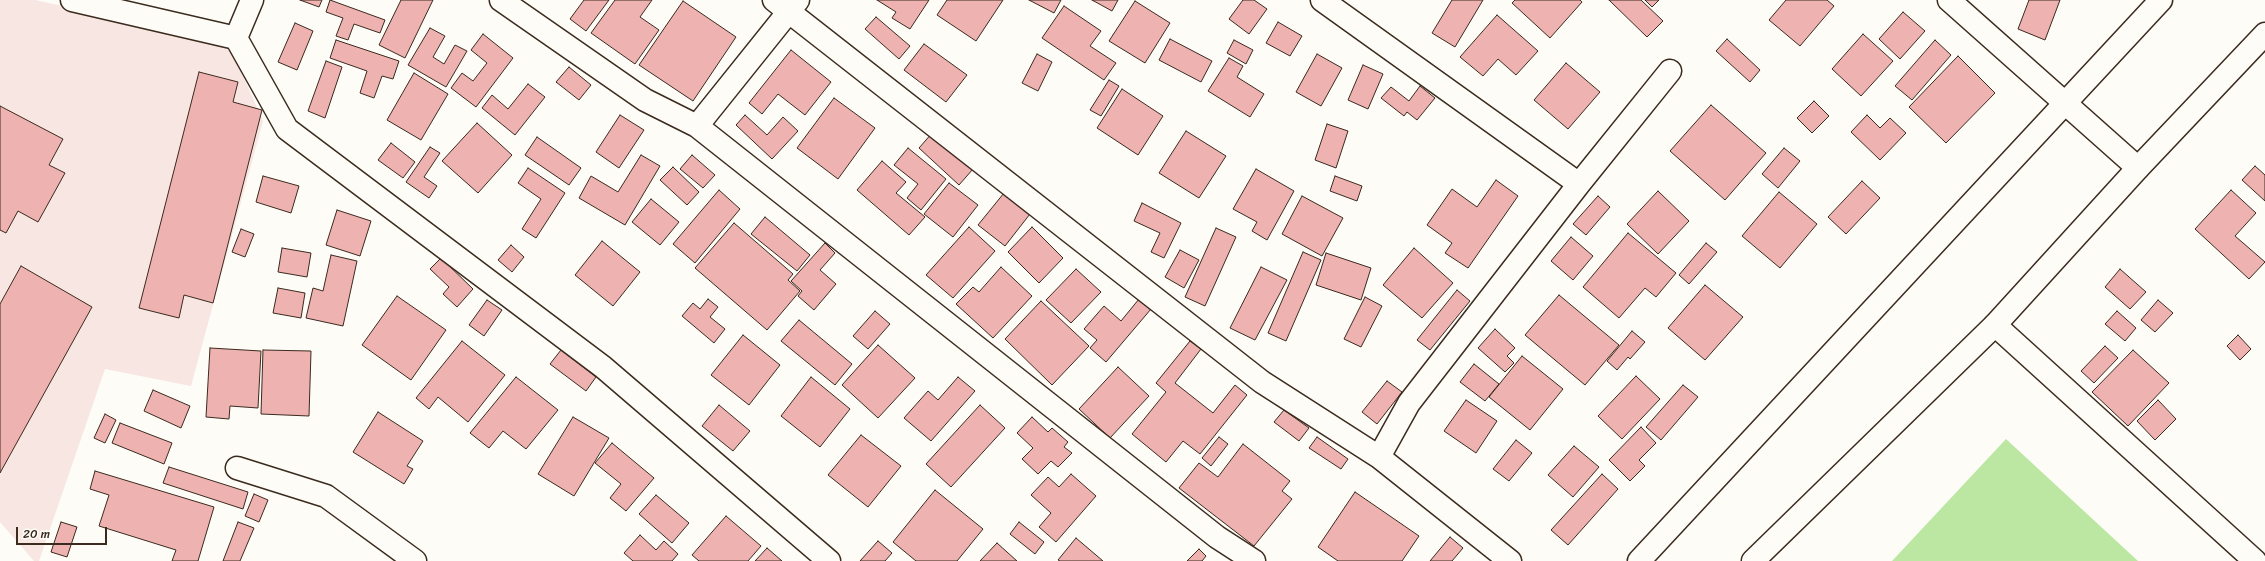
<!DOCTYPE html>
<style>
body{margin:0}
#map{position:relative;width:2265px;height:561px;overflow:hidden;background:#fdfcf7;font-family:Sriracha,sans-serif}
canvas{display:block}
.scale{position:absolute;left:16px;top:527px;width:91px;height:18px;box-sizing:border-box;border:2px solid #3b2a1e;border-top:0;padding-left:5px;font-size:12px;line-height:14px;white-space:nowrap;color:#3b2a1e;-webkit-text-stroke:3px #fdfcf7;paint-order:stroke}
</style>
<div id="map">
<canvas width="2265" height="561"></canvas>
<div class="scale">20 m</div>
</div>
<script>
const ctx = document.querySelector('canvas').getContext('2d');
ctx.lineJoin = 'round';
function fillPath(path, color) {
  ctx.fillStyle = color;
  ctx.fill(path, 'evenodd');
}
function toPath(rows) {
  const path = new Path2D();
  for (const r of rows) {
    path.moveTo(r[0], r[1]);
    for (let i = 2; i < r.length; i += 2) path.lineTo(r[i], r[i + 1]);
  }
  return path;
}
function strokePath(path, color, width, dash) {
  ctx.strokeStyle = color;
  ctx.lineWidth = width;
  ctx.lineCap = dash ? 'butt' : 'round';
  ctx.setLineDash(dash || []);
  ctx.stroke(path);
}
const built = toPath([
 [0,0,35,0,173,30,226,38,263,121,191,386,105,369,39,561,34,561,0,522]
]);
const green = toPath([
 [2006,439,2138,561,1892,561]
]);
const building = toPath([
 [300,0,322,0,319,7,300,0],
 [330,0,385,20,380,33,354,24,348,40,336,36,343,18,326,12,330,0],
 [401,0,433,0,405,58,379,45,401,0],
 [584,0,609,0,586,31,570,19,584,0],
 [615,0,652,0,640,17,659,30,635,64,591,33,615,0],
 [877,0,929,0,910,29,892,18,896,12,877,0],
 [947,0,1003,0,976,41,937,15,947,0],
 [1029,0,1061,0,1054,13,1029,0],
 [1092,0,1118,0,1112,11,1092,0],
 [1243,0,1254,0,1267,9,1249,34,1229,19,1243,0],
 [1452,0,1483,0,1455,47,1432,33,1452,0],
 [1515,0,1580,0,1582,2,1550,38,1512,3,1515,0],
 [1609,0,1641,0,1663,21,1647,37,1609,0],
 [1645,0,1659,0,1652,7,1645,0],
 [1786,0,1827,0,1834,6,1800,46,1769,20,1786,0],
 [2029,0,2060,0,2045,40,2018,29,2029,0],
 [683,1,736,37,693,101,639,65,683,1],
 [1135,1,1170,23,1145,63,1109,41,1135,1],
 [1064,6,1101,31,1090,46,1116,63,1104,80,1042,38,1064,6],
 [1903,12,1925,31,1900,59,1879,39,1903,12],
 [1497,15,1538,51,1516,75,1498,59,1483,76,1460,57,1497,15],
 [876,17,910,46,899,59,865,29,876,17],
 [1278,22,1302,36,1290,56,1266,43,1278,22],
 [295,23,313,31,297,70,278,62,295,23],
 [430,28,445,36,433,57,444,64,455,45,467,51,446,87,408,65,430,28],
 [483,34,513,58,476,107,451,88,462,73,473,81,487,63,471,50,483,34],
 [1863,34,1893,61,1861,96,1832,69,1863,34],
 [1170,39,1212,61,1201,82,1159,60,1170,39],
 [1727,39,1760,70,1750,82,1716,51,1727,39],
 [336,40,399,61,393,79,382,76,374,98,360,93,367,71,330,58,336,40],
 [1234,40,1253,50,1246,64,1227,53,1234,40],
 [1935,40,1951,55,1912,100,1895,86,1935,40],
 [924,44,967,75,946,102,904,70,924,44],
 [791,50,831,82,805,115,778,94,762,114,749,103,791,50],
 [1037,54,1052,62,1038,91,1022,83,1037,54],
 [1317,54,1342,68,1321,106,1296,92,1317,54],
 [1958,56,1995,93,1946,143,1909,107,1958,56],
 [1229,58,1243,66,1237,77,1264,94,1250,117,1208,91,1229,58],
 [326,61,342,67,325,118,308,111,326,61],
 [1566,63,1600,92,1568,129,1534,100,1566,63],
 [1363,65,1383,74,1368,109,1348,100,1363,65],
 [569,67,591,85,579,100,556,82,569,67],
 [199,72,238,82,233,102,262,110,213,303,184,295,179,318,139,308,199,72],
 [414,73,448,94,421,140,387,120,414,73],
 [1109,80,1119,86,1101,116,1090,110,1109,80],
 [528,84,545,97,515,135,482,108,492,95,508,109,528,84],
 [1420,86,1435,98,1417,120,1407,112,1404,116,1381,98,1391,87,1409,101,1420,86],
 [1122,89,1163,116,1138,155,1097,128,1122,89],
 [834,98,875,128,838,179,797,148,834,98],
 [1814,101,1829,116,1812,133,1797,118,1814,101],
 [1711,105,1766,153,1725,200,1670,151,1711,105],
 [0,106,63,139,49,165,65,173,38,222,18,211,6,233,0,230,0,106],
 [620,115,644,130,619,168,596,152,620,115],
 [745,115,767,135,783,117,798,131,772,159,736,125,745,115],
 [1867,115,1880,128,1890,118,1906,133,1880,160,1851,132,1867,115],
 [477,123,512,155,478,193,442,161,477,123],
 [1327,124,1348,131,1336,168,1315,160,1327,124],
 [1186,131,1226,156,1199,198,1159,173,1186,131],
 [933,132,973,169,959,185,919,148,933,132],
 [537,137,581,168,569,185,525,155,537,137],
 [391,143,415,162,403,178,378,160,391,143],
 [430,147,440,153,424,177,437,186,429,198,406,182,430,147],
 [908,148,946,179,921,210,907,198,918,184,894,165,908,148],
 [1784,148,1800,161,1778,188,1762,174,1784,148],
 [641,155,660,166,625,225,579,198,591,176,618,192,641,155],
 [692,155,715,175,703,188,680,169,692,155],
 [882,161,906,182,896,193,925,217,909,235,857,190,882,161],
 [2255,166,2265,175,2265,201,2242,180,2255,166],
 [673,167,699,192,687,205,660,180,673,167],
 [528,168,565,193,536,238,522,229,541,199,518,183,528,168],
 [1256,169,1294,191,1267,240,1252,231,1257,222,1233,209,1256,169],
 [263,176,299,186,291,213,256,202,263,176],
 [1335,176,1362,186,1357,201,1330,191,1335,176],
 [1496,180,1518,196,1468,268,1445,253,1452,243,1427,225,1452,189,1477,207,1496,180],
 [1862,181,1880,198,1846,234,1828,217,1862,181],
 [949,183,978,205,953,237,924,214,949,183],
 [719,190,740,209,695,263,673,244,719,190],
 [2231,190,2256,213,2235,236,2265,262,2249,279,2195,229,2231,190],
 [1658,191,1689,221,1658,254,1627,224,1658,191],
 [1779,192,1817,224,1780,268,1742,236,1779,192],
 [1004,193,1030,214,1005,246,978,225,1004,193],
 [1302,196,1343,218,1322,256,1282,234,1302,196],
 [1598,196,1610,207,1586,235,1573,224,1598,196],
 [651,199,679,222,660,245,632,222,651,199],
 [1142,203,1181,223,1164,258,1151,252,1160,233,1134,221,1142,203],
 [337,210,371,221,360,256,326,245,337,210],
 [765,217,810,255,797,271,751,234,765,217],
 [734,223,793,274,788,280,800,291,767,330,695,268,734,223],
 [969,227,995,251,953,298,926,275,969,227],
 [1032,227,1063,258,1039,283,1008,252,1032,227],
 [1216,228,1236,237,1205,306,1185,297,1216,228],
 [241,229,254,234,245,257,232,252,241,229],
 [1628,233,1676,273,1656,297,1645,288,1619,318,1583,287,1628,233],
 [1571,237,1593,256,1573,280,1551,261,1571,237],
 [602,241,640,272,613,306,575,275,602,241],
 [825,243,835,253,820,270,836,284,814,310,798,296,802,291,791,281,825,243],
 [1706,243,1717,252,1689,284,1679,275,1706,243],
 [511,245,524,257,512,272,498,260,511,245],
 [282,248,311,253,307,277,278,272,282,248],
 [1414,248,1453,283,1422,318,1383,285,1414,248],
 [1180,250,1199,260,1184,288,1165,277,1180,250],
 [1303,252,1321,260,1286,341,1268,333,1303,252],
 [1326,253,1371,268,1361,300,1316,285,1326,253],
 [331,255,357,261,343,326,306,318,313,288,323,291,331,255],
 [441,258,473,289,457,307,443,294,449,287,430,269,441,258],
 [21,266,92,307,0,473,0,304,21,266],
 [1001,267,1032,296,993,338,956,304,973,287,979,292,1001,267],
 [1261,267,1287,280,1255,340,1230,328,1261,267],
 [1076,269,1101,292,1071,323,1046,300,1076,269],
 [2120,269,2146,292,2130,309,2105,287,2120,269],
 [1705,285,1743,317,1705,360,1668,328,1705,285],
 [278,288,305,293,301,318,273,313,278,288],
 [1457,290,1470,301,1430,350,1417,340,1457,290],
 [1559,295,1619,345,1585,385,1525,335,1559,295],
 [397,296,446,330,411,380,362,345,397,296],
 [1365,297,1382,306,1361,347,1344,339,1365,297],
 [708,299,718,307,710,317,725,329,714,343,682,316,693,303,700,309,708,299],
 [1139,299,1151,309,1106,362,1090,348,1097,340,1084,329,1104,306,1121,321,1139,299],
 [487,300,502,310,484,336,469,325,487,300],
 [2158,300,2173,313,2155,332,2141,320,2158,300],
 [1041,301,1089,346,1052,385,1005,339,1041,301],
 [875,311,890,324,868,349,853,336,875,311],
 [2117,311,2136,328,2125,341,2105,324,2117,311],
 [799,320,852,364,835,385,781,341,799,320],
 [1495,329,1515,348,1507,356,1514,363,1505,372,1478,348,1495,329],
 [1632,331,1645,342,1630,359,1628,357,1617,370,1607,361,1632,331],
 [743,335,780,365,749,405,711,375,743,335],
 [2238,335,2251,349,2240,360,2227,346,2238,335],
 [462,341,505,375,468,422,438,397,429,409,416,398,462,341],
 [1190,341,1201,349,1175,383,1213,413,1235,385,1247,395,1200,454,1183,441,1166,462,1132,434,1166,392,1156,383,1190,341],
 [878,345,915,378,878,418,842,385,878,345],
 [2105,346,2118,358,2094,383,2081,371,2105,346],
 [210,348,261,351,258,408,230,406,229,419,206,417,210,348],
 [263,350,311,351,309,416,261,414,263,350],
 [561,350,596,377,586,391,550,364,561,350],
 [2133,350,2169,383,2128,426,2092,392,2133,350],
 [1522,356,1563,389,1530,430,1489,397,1522,356],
 [1474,364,1499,384,1485,401,1460,382,1474,364],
 [1118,367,1149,396,1110,438,1079,409,1118,367],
 [1636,376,1660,399,1622,439,1598,416,1636,376],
 [516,377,558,410,526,449,503,431,489,448,470,433,516,377],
 [811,377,850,409,820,447,781,416,811,377],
 [958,377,975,391,931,441,904,418,928,391,938,400,958,377],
 [1387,381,1402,392,1377,424,1362,412,1387,381],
 [1683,385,1698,397,1661,440,1646,427,1683,385],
 [153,390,190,406,181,428,144,411,153,390],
 [1466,400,1497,421,1476,453,1444,431,1466,400],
 [2158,400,2176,419,2155,440,2137,421,2158,400],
 [719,405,750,431,733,451,702,426,719,405],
 [980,405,1005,428,951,487,926,464,980,405],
 [1284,410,1309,428,1299,441,1274,422,1284,410],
 [378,412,423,441,407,466,413,469,404,484,353,452,378,412],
 [105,414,116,420,105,443,94,438,105,414],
 [573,417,609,438,574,496,538,474,573,417],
 [1032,417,1048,432,1052,428,1068,442,1064,447,1072,453,1058,467,1051,461,1038,474,1022,459,1033,448,1017,433,1032,417],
 [120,423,172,443,164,464,112,443,120,423],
 [1641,427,1656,443,1639,460,1645,466,1630,481,1609,460,1641,427],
 [861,435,901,466,868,507,828,475,861,435],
 [1219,437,1228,444,1211,466,1202,458,1219,437],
 [1317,437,1348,459,1341,469,1309,448,1317,437],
 [1516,440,1532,453,1509,481,1493,469,1516,440],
 [612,443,654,478,626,511,610,498,621,484,595,463,612,443],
 [1243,444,1290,481,1282,491,1292,499,1254,546,1179,488,1199,463,1218,477,1243,444],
 [1574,446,1599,467,1573,497,1548,475,1574,446],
 [169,467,248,492,243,509,163,483,169,467],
 [95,471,214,507,198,561,172,561,176,550,99,526,109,495,90,489,95,471],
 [1071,474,1096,496,1056,542,1039,527,1051,513,1031,495,1048,477,1059,487,1071,474],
 [1602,474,1618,489,1568,545,1551,530,1602,474],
 [935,490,983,529,957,561,916,561,893,542,935,490],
 [1355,492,1419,536,1402,561,1338,561,1318,547,1355,492],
 [254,494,268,500,259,522,245,516,254,494],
 [656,495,689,523,672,543,639,514,656,495],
 [726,516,761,546,748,561,699,561,692,555,726,516],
 [61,522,77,527,67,557,51,552,61,522],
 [238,522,254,528,240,561,223,561,238,522],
 [1019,522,1044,542,1035,554,1010,534,1019,522],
 [640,535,656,550,664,541,678,554,672,561,633,561,624,553,640,535],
 [1450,537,1463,548,1452,561,1430,561,1450,537],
 [1076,538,1103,561,1060,561,1058,560,1076,538],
 [878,541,892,553,885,561,860,561,878,541],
 [997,543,1017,561,980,561,997,543],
 [767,548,782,561,755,561,767,548],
 [1199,549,1206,556,1202,561,1187,561,1199,549]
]);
const street = toPath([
 [72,0,236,38,287,129,603,367,829,561],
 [501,0,645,100,697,126,1217,537,1254,561],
 [774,0,1262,382,1379,457,1510,561],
 [1322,0,1579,184],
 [1949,0,2138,168],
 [236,38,252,0],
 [697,126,798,0],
 [1995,325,2255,561],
 [1379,457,1409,403,1579,184,1670,71],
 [237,468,326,496,415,561]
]);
const secondary = toPath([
 [1639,561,2161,0],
 [1753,561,1995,325,2138,168,2265,34]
]);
fillPath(built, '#f8e6e2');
fillPath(green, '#bce7a3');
fillPath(building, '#eeb2b0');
strokePath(building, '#3b2a1e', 1);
strokePath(street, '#3b2a1e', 25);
strokePath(secondary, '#3b2a1e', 25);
strokePath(street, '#fdfcf7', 22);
strokePath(secondary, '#fdfcf7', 22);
</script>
